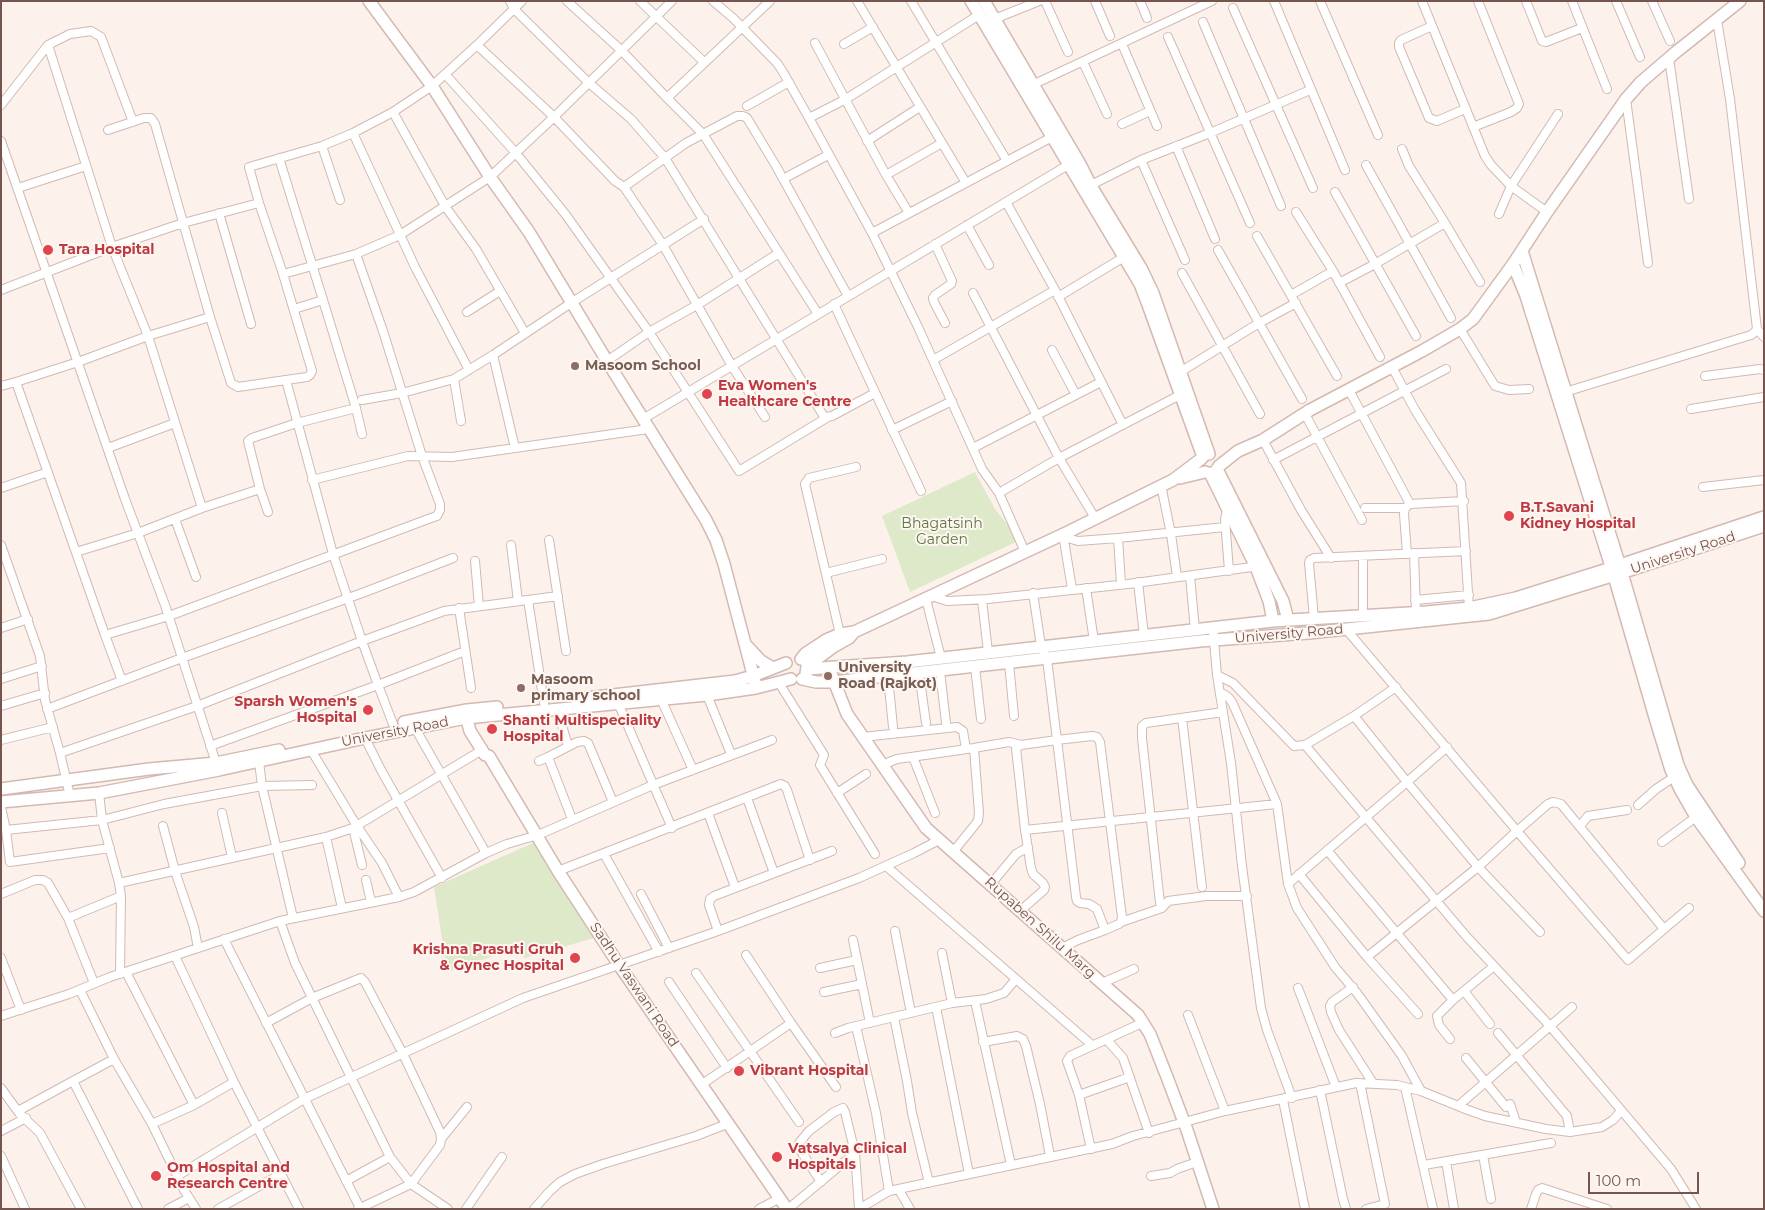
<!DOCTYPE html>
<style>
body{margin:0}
#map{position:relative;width:1765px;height:1210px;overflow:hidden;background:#fcf2eb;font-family:Montserrat,sans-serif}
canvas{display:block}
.frame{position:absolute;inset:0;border:2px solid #76554f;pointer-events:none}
.scale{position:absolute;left:1588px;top:1172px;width:111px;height:22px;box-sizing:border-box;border:2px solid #76554f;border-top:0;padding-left:6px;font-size:15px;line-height:18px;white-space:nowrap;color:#76554f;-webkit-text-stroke:4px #fef6f1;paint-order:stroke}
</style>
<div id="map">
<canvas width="1765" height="1210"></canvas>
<div class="frame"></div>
<div class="scale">100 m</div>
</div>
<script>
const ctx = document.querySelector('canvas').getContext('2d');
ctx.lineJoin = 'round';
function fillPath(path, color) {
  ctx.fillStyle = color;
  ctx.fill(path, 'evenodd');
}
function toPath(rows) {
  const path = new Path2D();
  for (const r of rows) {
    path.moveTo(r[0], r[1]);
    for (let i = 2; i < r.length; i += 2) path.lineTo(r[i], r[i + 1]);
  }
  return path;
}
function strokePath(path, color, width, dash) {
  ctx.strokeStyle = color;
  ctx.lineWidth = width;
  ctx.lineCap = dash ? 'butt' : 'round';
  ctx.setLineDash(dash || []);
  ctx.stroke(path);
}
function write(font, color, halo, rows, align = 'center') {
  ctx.font = font + ' Montserrat,sans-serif';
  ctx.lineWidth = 4;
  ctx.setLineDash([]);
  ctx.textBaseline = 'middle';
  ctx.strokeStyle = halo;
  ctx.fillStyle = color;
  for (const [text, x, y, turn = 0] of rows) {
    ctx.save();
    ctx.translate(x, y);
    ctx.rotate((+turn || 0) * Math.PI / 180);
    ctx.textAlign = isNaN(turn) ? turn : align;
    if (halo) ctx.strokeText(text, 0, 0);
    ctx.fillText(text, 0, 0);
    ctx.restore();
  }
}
const green = toPath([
 [975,472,995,509,1020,540,910,592,882,516],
 [533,843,594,938,525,958,517,948,447,972,434,887]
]);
const street = toPath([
 [510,1,514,9,589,83,631,119,665,158,823,415,825,417,832,416,875,393],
 [567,1,622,51,667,98],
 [640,1,704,62],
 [713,1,733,18,777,63,783,72,809,118,846,99,979,15],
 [770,1,667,98,703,134,818,314],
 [857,1,966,183],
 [911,1,1007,161],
 [1045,1,1068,52],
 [1095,1,1110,36],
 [1140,1,1147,18],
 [1274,1,1345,170],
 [1320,1,1378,135],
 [1422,1,1485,156,1491,165,1511,186,1547,212],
 [1526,1,1542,41,1546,42,1582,28],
 [1572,1,1607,89],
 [1616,1,1640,57],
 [1652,1,1670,41],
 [1233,8,1313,188],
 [992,20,1039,1],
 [1203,22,1281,206],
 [1432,26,1401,40,1399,43,1399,47,1429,118,1437,121,1465,109],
 [1168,37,1250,223],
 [815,43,886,175,909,213],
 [844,44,873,27],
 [1122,44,1157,126],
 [48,45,70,34,91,31,101,37,133,122],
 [477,45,554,117,615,181,624,187,663,245,732,366,765,417],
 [1669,58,1689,199],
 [1083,62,1107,114],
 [445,74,515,152,566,215,649,332,739,471,828,417],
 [1030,86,1212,1],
 [1626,99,1648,263],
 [1,105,48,45,112,247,148,336,202,508],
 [747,106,789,82],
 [393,112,445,206,476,249,525,333],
 [809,118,872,233,918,327,982,469,999,493,1059,458,1180,395],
 [1122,124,1150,111],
 [1473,127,1511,112,1517,108,1519,104,1478,1],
 [108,130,144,118,151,118,155,124,210,317,231,383,238,387,286,380],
 [353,133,415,267,469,370],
 [1,141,125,499,165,605,217,766],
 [867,141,920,107],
 [322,146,340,200],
 [1176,146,1215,239],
 [1402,149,1409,166,1445,223,1480,282],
 [279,158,323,300],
 [1141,160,1185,260],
 [1366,165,1451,318],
 [886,175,942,143],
 [783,179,828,155],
 [624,187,686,143,737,116,743,116,747,118,776,166,848,296],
 [1087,187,1141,160,1210,133,1310,90],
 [18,188,86,166],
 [1335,192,1416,336],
 [1006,202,1055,290,1123,425],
 [259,203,249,167,322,146,353,133,393,112,432,86,477,45,522,1],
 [1296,212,1333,271,1380,357],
 [219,213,251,324],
 [1499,214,1511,186,1558,114],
 [967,225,989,265],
 [872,233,1052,137],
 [1257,236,1337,376],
 [935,244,952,281,951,284,935,295,933,298,934,302,945,323],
 [1218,250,1302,399],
 [356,254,400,235,490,177,554,117,672,1],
 [1182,273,1260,414],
 [1339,283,1375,264,1445,223],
 [1,290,112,247,183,223,259,203,283,274,312,371,310,375,307,377,286,380,333,554,362,641,378,685,210,746],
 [973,293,1059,458,1095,518],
 [1291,295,1333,271],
 [1058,297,1124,257],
 [834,304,921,491],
 [294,309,323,300,356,408,362,434],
 [467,312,500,291],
 [1460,329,1495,386,1509,390,1529,389],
 [1757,329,1764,337],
 [1052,350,1076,395],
 [493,355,515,448],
 [933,360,1055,290],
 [607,361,649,332,697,305,779,253],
 [1392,367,1415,410,1461,483,1469,608],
 [1177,374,1259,323,1296,303],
 [1705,376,1760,369,1764,370],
 [454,379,461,421],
 [1,386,16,382],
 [1349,390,1410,504,1464,501],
 [1565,392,1751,335,1755,332,1757,329,1730,99,1717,20],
 [362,400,402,393,454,379,493,355,571,303,704,219],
 [1691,409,1764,397],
 [1305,414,1362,520],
 [643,419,1068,165],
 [892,430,952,401],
 [1263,440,1301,510,1331,558],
 [108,448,175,423],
 [973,448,1101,382],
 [1273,460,1446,369],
 [312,480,408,456,452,457,648,429],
 [1161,485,1171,534,1177,577],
 [1703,487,1764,480],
 [1,488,48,472],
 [999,493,1025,552],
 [1365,508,1405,508],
 [1227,510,1225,519,1229,571],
 [268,512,260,489,248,441,252,438,297,423,356,408],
 [175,519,196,577],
 [1068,532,1071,539,1078,541,1118,538],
 [1063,534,1072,589],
 [549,540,566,651],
 [1,545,40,656,45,700,60,753,70,796],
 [511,545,518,601],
 [76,552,138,533,202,508,260,489],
 [1414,553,1416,613],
 [1407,554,1404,514,1405,508,1410,504],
 [475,561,479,606],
 [826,573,882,559],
 [1190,576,1195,630],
 [1138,582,1144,636],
 [1121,584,1118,538,1225,527],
 [1086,588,1094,641],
 [1033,593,1041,646,1047,659,1057,740,1021,745,1016,748,1025,830,1277,804],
 [932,596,947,601,988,599,1128,584,1259,566],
 [926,599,941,658],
 [528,600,544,703],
 [982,600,988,652],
 [1415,600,1469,595],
 [459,608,471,688],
 [1363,616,1363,556],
 [1314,619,1309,563,1310,560,1314,558,1466,551],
 [1,628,28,619],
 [1345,628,1517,831,1478,867,1367,957],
 [1213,629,1217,675,1233,683,1294,746,1305,745,1354,716,1396,687],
 [840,634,805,484,809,478,856,467],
 [105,635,16,382,78,362,148,336,210,317],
 [1009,663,1014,716],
 [975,667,981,719],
 [940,671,946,723],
 [919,673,926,723],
 [1217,675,1231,763,1242,866,1261,1008,1267,1030,1292,1098],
 [888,677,893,727],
 [1,679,42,666],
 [122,681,105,635,169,616,431,518,437,516,440,510,440,504,422,456,383,331,356,254,283,274],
 [779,683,824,755,820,765,875,854],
 [1220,692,1228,697,1232,702,1277,804,1288,884,1297,908,1335,967,1357,993,1402,1056,1421,1091],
 [707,695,731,754],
 [661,699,693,770],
 [618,703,672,828],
 [1,706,45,693],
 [47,709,182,658,365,592,453,558],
 [557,709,568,746],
 [1182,718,1202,887],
 [393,724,378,685,465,651],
 [415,728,486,853],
 [862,737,957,727,963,731,966,749],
 [365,738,381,770,442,878],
 [1,740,53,727],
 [1305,745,1466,936,1550,1026,1671,1169,1696,1209],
 [1447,747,1407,782,1478,867,1540,932],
 [311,750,357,826,382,863,399,897],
 [60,753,197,706,362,641,444,611,558,596],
 [548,757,577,742,584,741,588,743,613,802],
 [913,757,935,813],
 [539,761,548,757,572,819],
 [259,762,262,786,293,918],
 [882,765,897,759,974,748,1009,742,1021,745],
 [99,793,102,820,119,883,326,837,353,828,482,750],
 [837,793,866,774],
 [747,798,774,873],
 [1638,805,1656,789,1677,775],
 [1,807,6,830,102,820,164,804,262,786,312,785],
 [222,813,232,857],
 [708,813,735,887],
 [163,826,175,871,194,927,198,948],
 [1580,826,1588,816,1627,810],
 [353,828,362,865],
 [6,830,10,862,110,848],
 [326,837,342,908],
 [1662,842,1696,817],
 [1327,850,1453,1000],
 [953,852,978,821,979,813,974,748],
 [604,854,659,952],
 [886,866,1092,1045],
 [558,871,781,784,785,786,787,790,810,860],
 [1299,874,1367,957,1418,1014],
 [366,880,371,902],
 [119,883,121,896,120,974],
 [991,884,1016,854,1028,847],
 [1288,884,1407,782,1354,716],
 [1,894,35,880,43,880,48,883,68,918],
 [641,894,669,948],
 [1160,903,1142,738,1142,726,1146,723,1223,712],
 [1020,911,1044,890,1045,887,1043,883,1033,874,1031,868,1025,830],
 [280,921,295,963,390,1157,411,1184,448,1209],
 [1121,922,1162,908,1168,901,1206,896,1247,896],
 [1664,929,1561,804,1553,802,1548,804,1517,831,1628,960,1664,929,1689,908],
 [718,931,709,905,710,899,714,896,832,851],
 [895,931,911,1013],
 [224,939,360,1208],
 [853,940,870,1023],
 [1062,948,1078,940,1105,930,1119,924,1121,922,1122,917,1100,742,1097,737,1092,736,1057,740,1076,897,1077,901,1080,903,1089,904,1097,909,1105,930],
 [942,953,952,1003],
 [746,955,791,1023,836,1087],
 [175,956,234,1082,299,1209],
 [1,958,21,1010],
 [820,968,857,960],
 [126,972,194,1105],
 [696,973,799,1122],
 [669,982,727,1068],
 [94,983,68,918,121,896],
 [1102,983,1134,969],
 [1353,987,1332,1002,1330,1006,1331,1012,1339,1030,1373,1083],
 [1298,988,1336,1087],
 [80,990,114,1059,152,1124,184,1190,196,1209],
 [1464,991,1490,1024],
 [824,992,862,984],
 [975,1001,1011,1165],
 [936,1007,969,1174],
 [1188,1015,1225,1111],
 [1,1016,69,994,110,977,280,921,399,897,414,892,486,853,507,844,538,835,653,785,772,740],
 [894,1017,907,1081,912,1113,929,1183],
 [266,1023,312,998,361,978,365,982,403,1054,440,1132,441,1139,440,1145,411,1184,358,1209],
 [856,1026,876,1113,889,1191],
 [835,1033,848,1028,952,1003,986,999,1004,993,1016,979],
 [1498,1033,1567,1116,1570,1132],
 [1450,1039,1439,1025,1437,1016,1453,1000,1494,966],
 [1107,1040,1123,1058,1149,1133],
 [983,1042,1017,1036,1023,1039,1026,1046,1040,1104,1050,1156],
 [1466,1058,1506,1107],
 [114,1059,73,1081,138,1209],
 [1360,1083,1385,1204,1366,1209],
 [701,1085,791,1023],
 [1405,1087,1433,1209],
 [1,1088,19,1113,40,1133,81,1209],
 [1320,1090,1343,1199,1346,1209],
 [1079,1095,1130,1077],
 [1283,1100,1305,1209],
 [1510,1104,1516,1122],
 [1458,1106,1572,1007],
 [18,1111,73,1081],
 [152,1124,194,1105,234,1082],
 [1,1131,26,1118],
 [441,1139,467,1107],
 [1091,1149,1079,1095,1067,1061,1070,1056,1144,1022],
 [1483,1155,1491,1199],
 [1,1156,25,1209],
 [1446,1161,1454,1209],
 [1424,1165,1551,1143],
 [177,1176,304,1099,523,998,718,931,859,878,914,853,939,840],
 [1151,1176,1170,1173,1177,1169,1197,1162],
 [346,1181,390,1157],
 [821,1182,799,1148,799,1143,809,1131,834,1112,843,1108,845,1112,855,1153,859,1209],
 [899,1190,910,1209],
 [168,1209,189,1198],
 [218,1209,281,1174],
 [466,1209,502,1157],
 [534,1209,549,1192,560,1182,575,1174,603,1164,696,1136,727,1124],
 [759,1209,780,1198],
 [788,1209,855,1153],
 [859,1209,889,1191,1112,1144,1133,1136,1225,1111,1356,1083,1397,1085,1421,1091,1468,1110,1485,1116,1546,1129,1570,1132,1602,1127,1613,1120,1621,1111],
 [1531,1209,1536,1194,1538,1190,1542,1188,1607,1209]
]);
const secondary = toPath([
 [369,1,432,86,490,177,529,232,607,361,706,520,716,540,724,564,755,682],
 [971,1,1140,284,1147,302,1203,457],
 [984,1,1080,164,1091,186,1141,268,1153,293,1209,454],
 [1522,251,1622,573,1678,765,1687,785,1739,863],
 [1513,264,1526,296,1614,576,1656,721,1671,770,1680,789,1696,817,1764,911],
 [1219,466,1238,451,1263,440,1310,410,1422,351,1460,329,1473,319,1513,264,1547,212,1626,99,1641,82,1676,52,1740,1],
 [1217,469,1283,601,1288,620],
 [1210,473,1256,567,1269,601,1273,621],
 [1180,478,1205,472],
 [746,645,761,661,773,668],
 [801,659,806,653,826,640,840,634,854,632,1068,532,1173,480,1201,459],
 [807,669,907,662,1273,621,1426,612,1469,608,1516,598,1611,568,1764,517],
 [806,674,807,666,833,647,849,638,854,632],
 [832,676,847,714,926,828,1138,1015,1150,1034,1167,1077,1187,1130,1213,1209],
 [802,679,816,682,833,682,1200,641,1309,633,1489,614,1618,574,1764,526],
 [578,699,735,681,753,676,786,663],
 [465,712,470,731,482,750,485,755,489,756,558,871,619,965,787,1209],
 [404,722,467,710,497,707],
 [1,789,149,769,216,763,279,750],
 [1,802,99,793,219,770,365,738,466,718,707,695,756,688,791,679]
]);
const markers = [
 [48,250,6,"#e0444e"],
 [575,366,5,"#8d6e63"],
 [707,394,6,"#e0444e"],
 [1509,516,6,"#e0444e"],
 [828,676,5,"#8d6e63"],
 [521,688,5,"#8d6e63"],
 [368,710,6,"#e0444e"],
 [492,729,6,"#e0444e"],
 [575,958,6,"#e0444e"],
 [739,1071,6,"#e0444e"],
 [777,1157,6,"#e0444e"],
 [156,1176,6,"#e0444e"]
];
const healthNames = [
 ["Tara Hospital",59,250],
 ["Eva Women's",718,386],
 ["Healthcare Centre",718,402],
 ["B.T.Savani",1520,508],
 ["Kidney Hospital",1520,524],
 ["Sparsh Women's",357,702,"right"],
 ["Hospital",357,718,"right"],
 ["Shanti Multispeciality",503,721],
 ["Hospital",503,737],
 ["Krishna Prasuti Gruh",564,950,"right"],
 ["& Gynec Hospital",564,966,"right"],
 ["Vibrant Hospital",750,1071],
 ["Vatsalya Clinical",788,1149],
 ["Hospitals",788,1165],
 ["Om Hospital and",167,1168],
 ["Research Centre",167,1184]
];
const educationNames = [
 ["Masoom School",585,366],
 ["University",838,668],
 ["Road (Rajkot)",838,684],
 ["Masoom",531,680],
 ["primary school",531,696]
];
const parkNames = [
 ["Bhagatsinh",942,524],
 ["Garden",942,540]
];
const streetNames = [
 ["University Road",1683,553,-18],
 ["University Road",1289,634,-5],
 ["University Road",395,732,-11],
 ["Rupaben Shilu Marg",1040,928,42],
 ["Sadhu Vaswani Road",634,985,56]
];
fillPath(green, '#dde9c9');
strokePath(street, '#d0bab3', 10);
strokePath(secondary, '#d3b9b1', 14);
strokePath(street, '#fff', 8);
strokePath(secondary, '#fff', 11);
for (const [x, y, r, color] of markers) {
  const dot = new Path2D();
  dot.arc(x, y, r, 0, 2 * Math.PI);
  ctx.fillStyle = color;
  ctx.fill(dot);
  strokePath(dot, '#fef6f1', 2);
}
write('bold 14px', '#be3a42', '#fef6f1', healthNames, 'left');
write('bold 14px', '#785e54', '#fef6f1', educationNames, 'left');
write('14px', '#5d7444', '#fef6f1', parkNames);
write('14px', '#76554f', '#fef6f1', streetNames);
</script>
